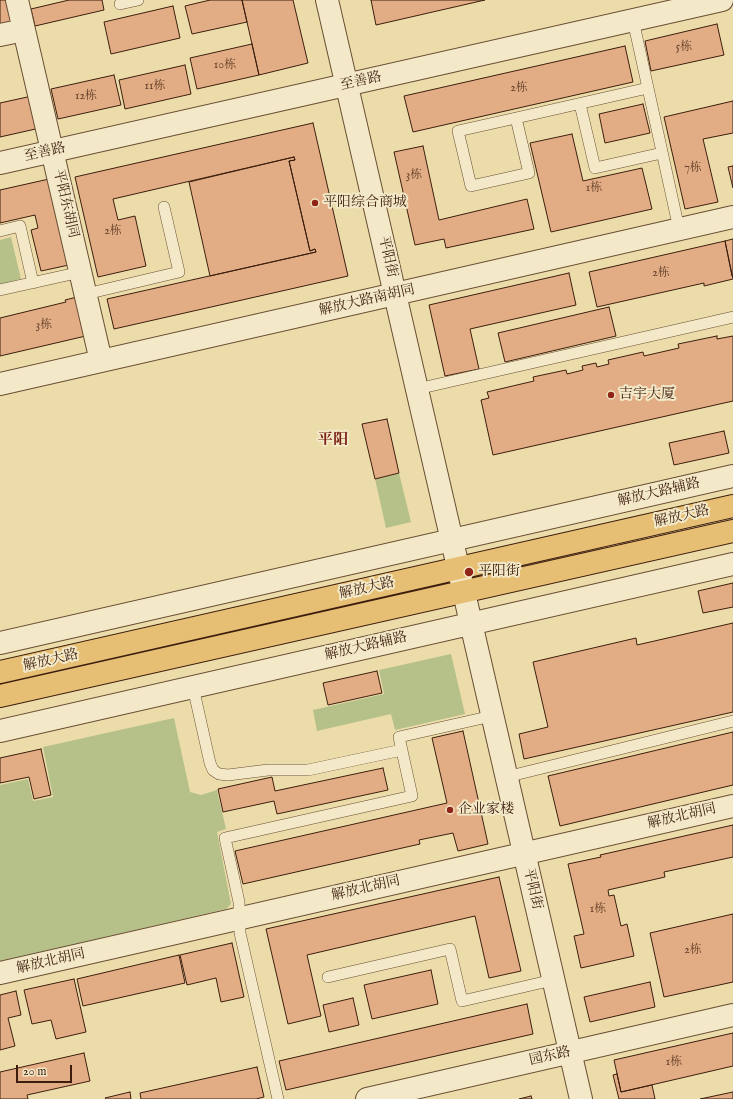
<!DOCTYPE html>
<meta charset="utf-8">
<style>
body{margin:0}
#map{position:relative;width:733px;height:1099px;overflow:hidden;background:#ecdca9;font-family:"IM FELL English",serif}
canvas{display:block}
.scale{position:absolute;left:16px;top:1065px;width:56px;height:18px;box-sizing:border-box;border:2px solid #3d1e0e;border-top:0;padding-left:5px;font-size:12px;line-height:14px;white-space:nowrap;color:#3d1e0e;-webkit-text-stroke:3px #f3e8c7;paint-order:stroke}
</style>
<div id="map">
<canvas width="733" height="1099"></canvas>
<div class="scale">20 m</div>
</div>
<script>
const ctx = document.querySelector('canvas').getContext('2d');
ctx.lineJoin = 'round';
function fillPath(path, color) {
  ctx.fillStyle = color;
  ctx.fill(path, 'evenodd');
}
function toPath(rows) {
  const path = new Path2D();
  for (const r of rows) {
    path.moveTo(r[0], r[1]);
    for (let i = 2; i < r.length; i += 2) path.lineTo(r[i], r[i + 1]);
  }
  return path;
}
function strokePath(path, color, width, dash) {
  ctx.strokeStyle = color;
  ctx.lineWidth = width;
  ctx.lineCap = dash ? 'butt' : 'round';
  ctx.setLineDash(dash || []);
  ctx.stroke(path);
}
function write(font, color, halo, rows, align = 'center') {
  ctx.font = font + ' "IM FELL English","Noto Serif SC",serif';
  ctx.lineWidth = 4;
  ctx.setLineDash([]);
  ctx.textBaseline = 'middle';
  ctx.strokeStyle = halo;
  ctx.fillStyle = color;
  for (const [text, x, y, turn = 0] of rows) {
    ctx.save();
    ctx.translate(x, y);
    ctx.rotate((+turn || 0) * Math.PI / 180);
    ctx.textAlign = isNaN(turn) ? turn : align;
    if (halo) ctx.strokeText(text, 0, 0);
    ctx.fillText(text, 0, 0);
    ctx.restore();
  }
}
const green = toPath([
 [11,237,21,279,0,284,0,240],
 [399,473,411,522,386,528,375,479],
 [451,654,465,714,395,730,391,714,317,731,313,710,384,694,379,670],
 [174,718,190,792,201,795,217,790,226,829,217,832,231,904,226,909,0,962,0,785,28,779,33,801,53,797,43,747]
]);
const building = toPath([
 [0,0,13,0,18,20,0,24,0,0],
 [69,0,102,0,104,10,35,26,31,9,69,0],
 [210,0,242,0,247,22,192,34,185,6,210,0],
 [242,0,293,0,308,63,259,75,242,0],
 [371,0,485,0,376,25,371,0],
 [173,6,180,38,111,54,104,22,173,6],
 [717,24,724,55,651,71,645,41,717,24],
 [252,44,259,75,197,89,190,58,252,44],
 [625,46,633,82,413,132,404,96,625,46],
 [185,65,191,94,125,109,119,80,185,65],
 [114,75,121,105,58,119,51,89,114,75],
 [32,96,40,128,0,137,0,103,32,96],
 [733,101,733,133,703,139,718,202,685,209,664,117,733,101],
 [643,104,650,133,605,143,599,114,643,104],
 [313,123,348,276,114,329,107,299,316,252,315,249,310,251,289,161,295,160,294,157,113,199,118,220,135,216,146,266,98,277,75,177,313,123],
 [572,134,583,181,642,168,652,209,551,232,530,143,572,134],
 [423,146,439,220,527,199,534,229,446,248,444,239,415,245,394,152,423,146],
 [294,157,295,160,289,161,310,251,315,249,316,252,210,276,189,182,294,157],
 [733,166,733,188,728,167,733,166],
 [49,179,69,265,41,271,31,230,38,228,35,215,0,223,0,190,49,179],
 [733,239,733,276,732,276,725,241,733,239],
 [725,241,733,279,704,286,704,283,597,307,589,272,725,241],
 [569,273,576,305,470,329,479,369,445,376,429,305,569,273],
 [81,296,90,335,0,356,0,318,66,302,65,300,81,296],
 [609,307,616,336,505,362,498,333,609,307],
 [717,336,717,339,733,336,733,401,493,455,481,400,489,398,487,392,534,381,533,377,566,370,567,374,583,370,582,366,596,363,597,367,609,364,608,360,643,352,644,356,679,348,678,344,717,336],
 [387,419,399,473,375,479,362,424,387,419],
 [724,431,729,453,674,465,669,443,724,431],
 [733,583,733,607,703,613,698,591,733,583],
 [733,623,733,712,524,759,519,734,548,727,533,662,636,638,637,645,733,623],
 [377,671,382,693,328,705,323,683,377,671],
 [463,731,488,844,458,851,453,833,419,840,420,844,243,884,235,851,447,803,432,738,463,731],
 [733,732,733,785,560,826,548,776,733,732],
 [41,749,51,795,34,799,29,777,0,783,0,758,41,749],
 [383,768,388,790,277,814,274,801,223,812,218,789,272,777,275,791,383,768],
 [733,825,733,857,664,872,665,877,608,890,609,896,614,895,621,926,627,924,634,956,581,968,574,936,584,934,568,864,601,857,600,855,733,825],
 [499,877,521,971,489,978,475,916,307,955,321,1016,288,1024,266,929,499,877],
 [733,914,733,982,664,997,650,933,733,914],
 [232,943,244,997,221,1002,216,978,187,985,180,955,232,943],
 [179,955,185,983,83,1006,77,979,179,955],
 [431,970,438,1004,372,1019,364,985,431,970],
 [74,979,86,1032,56,1039,51,1020,32,1024,24,990,74,979],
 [650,982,655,1007,590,1022,584,997,650,982],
 [16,991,21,1015,8,1018,15,1046,0,1050,0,995,16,991],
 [353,998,359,1025,329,1032,323,1005,353,998],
 [527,1004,533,1034,286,1090,279,1061,527,1004],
 [733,1033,733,1066,621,1092,614,1060,733,1033],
 [84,1053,90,1081,27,1095,28,1099,0,1099,0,1072,84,1053],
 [257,1067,264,1097,256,1099,141,1099,140,1093,257,1067],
 [617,1074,621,1092,652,1085,655,1099,619,1099,613,1075,617,1074],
 [130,1092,131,1099,106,1099,105,1098,130,1092],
 [733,1092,733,1099,700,1099,733,1092],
 [531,1096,532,1099,519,1099,531,1096]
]);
const service = toPath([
 [120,4,138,0],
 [633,20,679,229],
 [580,104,595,168,662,153],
 [516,118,458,131,471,186,529,173,516,118,648,88],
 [0,231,20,226,33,283],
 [0,290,81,272],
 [86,294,179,272,164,207],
 [417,389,733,317],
 [193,687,210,763,213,770,219,774,228,775,268,770,308,770,402,750],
 [506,777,733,721],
 [328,977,450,949,462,1001,553,980],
 [278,1099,240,933,239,902,225,838,412,796,399,737,492,716]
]);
const minor = toPath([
 [17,0,101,361],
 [0,35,24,30],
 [0,384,733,217],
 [0,973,733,806]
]);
const tertiary = toPath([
 [327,0,581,1099],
 [0,163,722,0],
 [0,643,733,476],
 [0,731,733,564],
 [367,1099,733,1015]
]);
const primary = toPath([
 [0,672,733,506],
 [0,696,733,531]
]);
const markers = [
 [315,203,4,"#8f2418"],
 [611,395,4,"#8f2418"],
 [469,572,5,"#8f2418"],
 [450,810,4,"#8f2418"]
];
const numberNames = [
 ["5栋",684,48],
 ["10栋",225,66],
 ["11栋",155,87],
 ["2栋",519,89],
 ["12栋",86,97],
 ["7栋",693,169],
 ["3栋",414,176],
 ["1栋",594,189],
 ["2栋",113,232],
 ["2栋",661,274],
 ["3栋",44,326],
 ["1栋",598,910],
 ["2栋",693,951],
 ["1栋",674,1063]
];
const streetNames = [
 ["至善路",361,82,-13],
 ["至善路",45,153,-13],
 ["平阳东胡同",65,204,77],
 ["平阳街",387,257,77],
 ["解放大路南胡同",367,301,-13],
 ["解放大路辅路",659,493,-13],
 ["解放大路",682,517,-13],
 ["解放大路",367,589,-13],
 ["解放大路辅路",366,647,-13],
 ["解放大路",51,661,-13],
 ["解放北胡同",682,817,-13],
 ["解放北胡同",366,889,-13],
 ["平阳街",532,889,77],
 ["解放北胡同",51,962,-13],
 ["园东路",550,1057,-13]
];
const poiNames = [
 ["平阳综合商城",323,203],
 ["吉宇大厦",619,395],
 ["平阳街",478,572],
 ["企业家楼",458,810]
];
const neighbourhoodNames = [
 ["平阳",333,441]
];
fillPath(green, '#b6c18a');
fillPath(building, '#e2ad84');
strokePath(building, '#3d1e0e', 1);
strokePath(service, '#694e35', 12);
strokePath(minor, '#694e35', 24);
strokePath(tertiary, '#694e35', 24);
strokePath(primary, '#3d1e0e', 24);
strokePath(service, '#f3e8c7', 11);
strokePath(minor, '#f3e8c7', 22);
strokePath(tertiary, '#f3e8c7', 22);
strokePath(primary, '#e6be74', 22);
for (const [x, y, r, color] of markers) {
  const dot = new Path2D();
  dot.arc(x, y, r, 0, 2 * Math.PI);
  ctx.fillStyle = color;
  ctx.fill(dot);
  strokePath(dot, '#f3e8c7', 1.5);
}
write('12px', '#66422c', null, numberNames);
write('14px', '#3d1e0e', '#f3e8c7', streetNames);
write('14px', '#3d1e0e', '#f3e8c7', poiNames, 'left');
write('bold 15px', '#7a1f14', '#f3e8c7', neighbourhoodNames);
</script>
